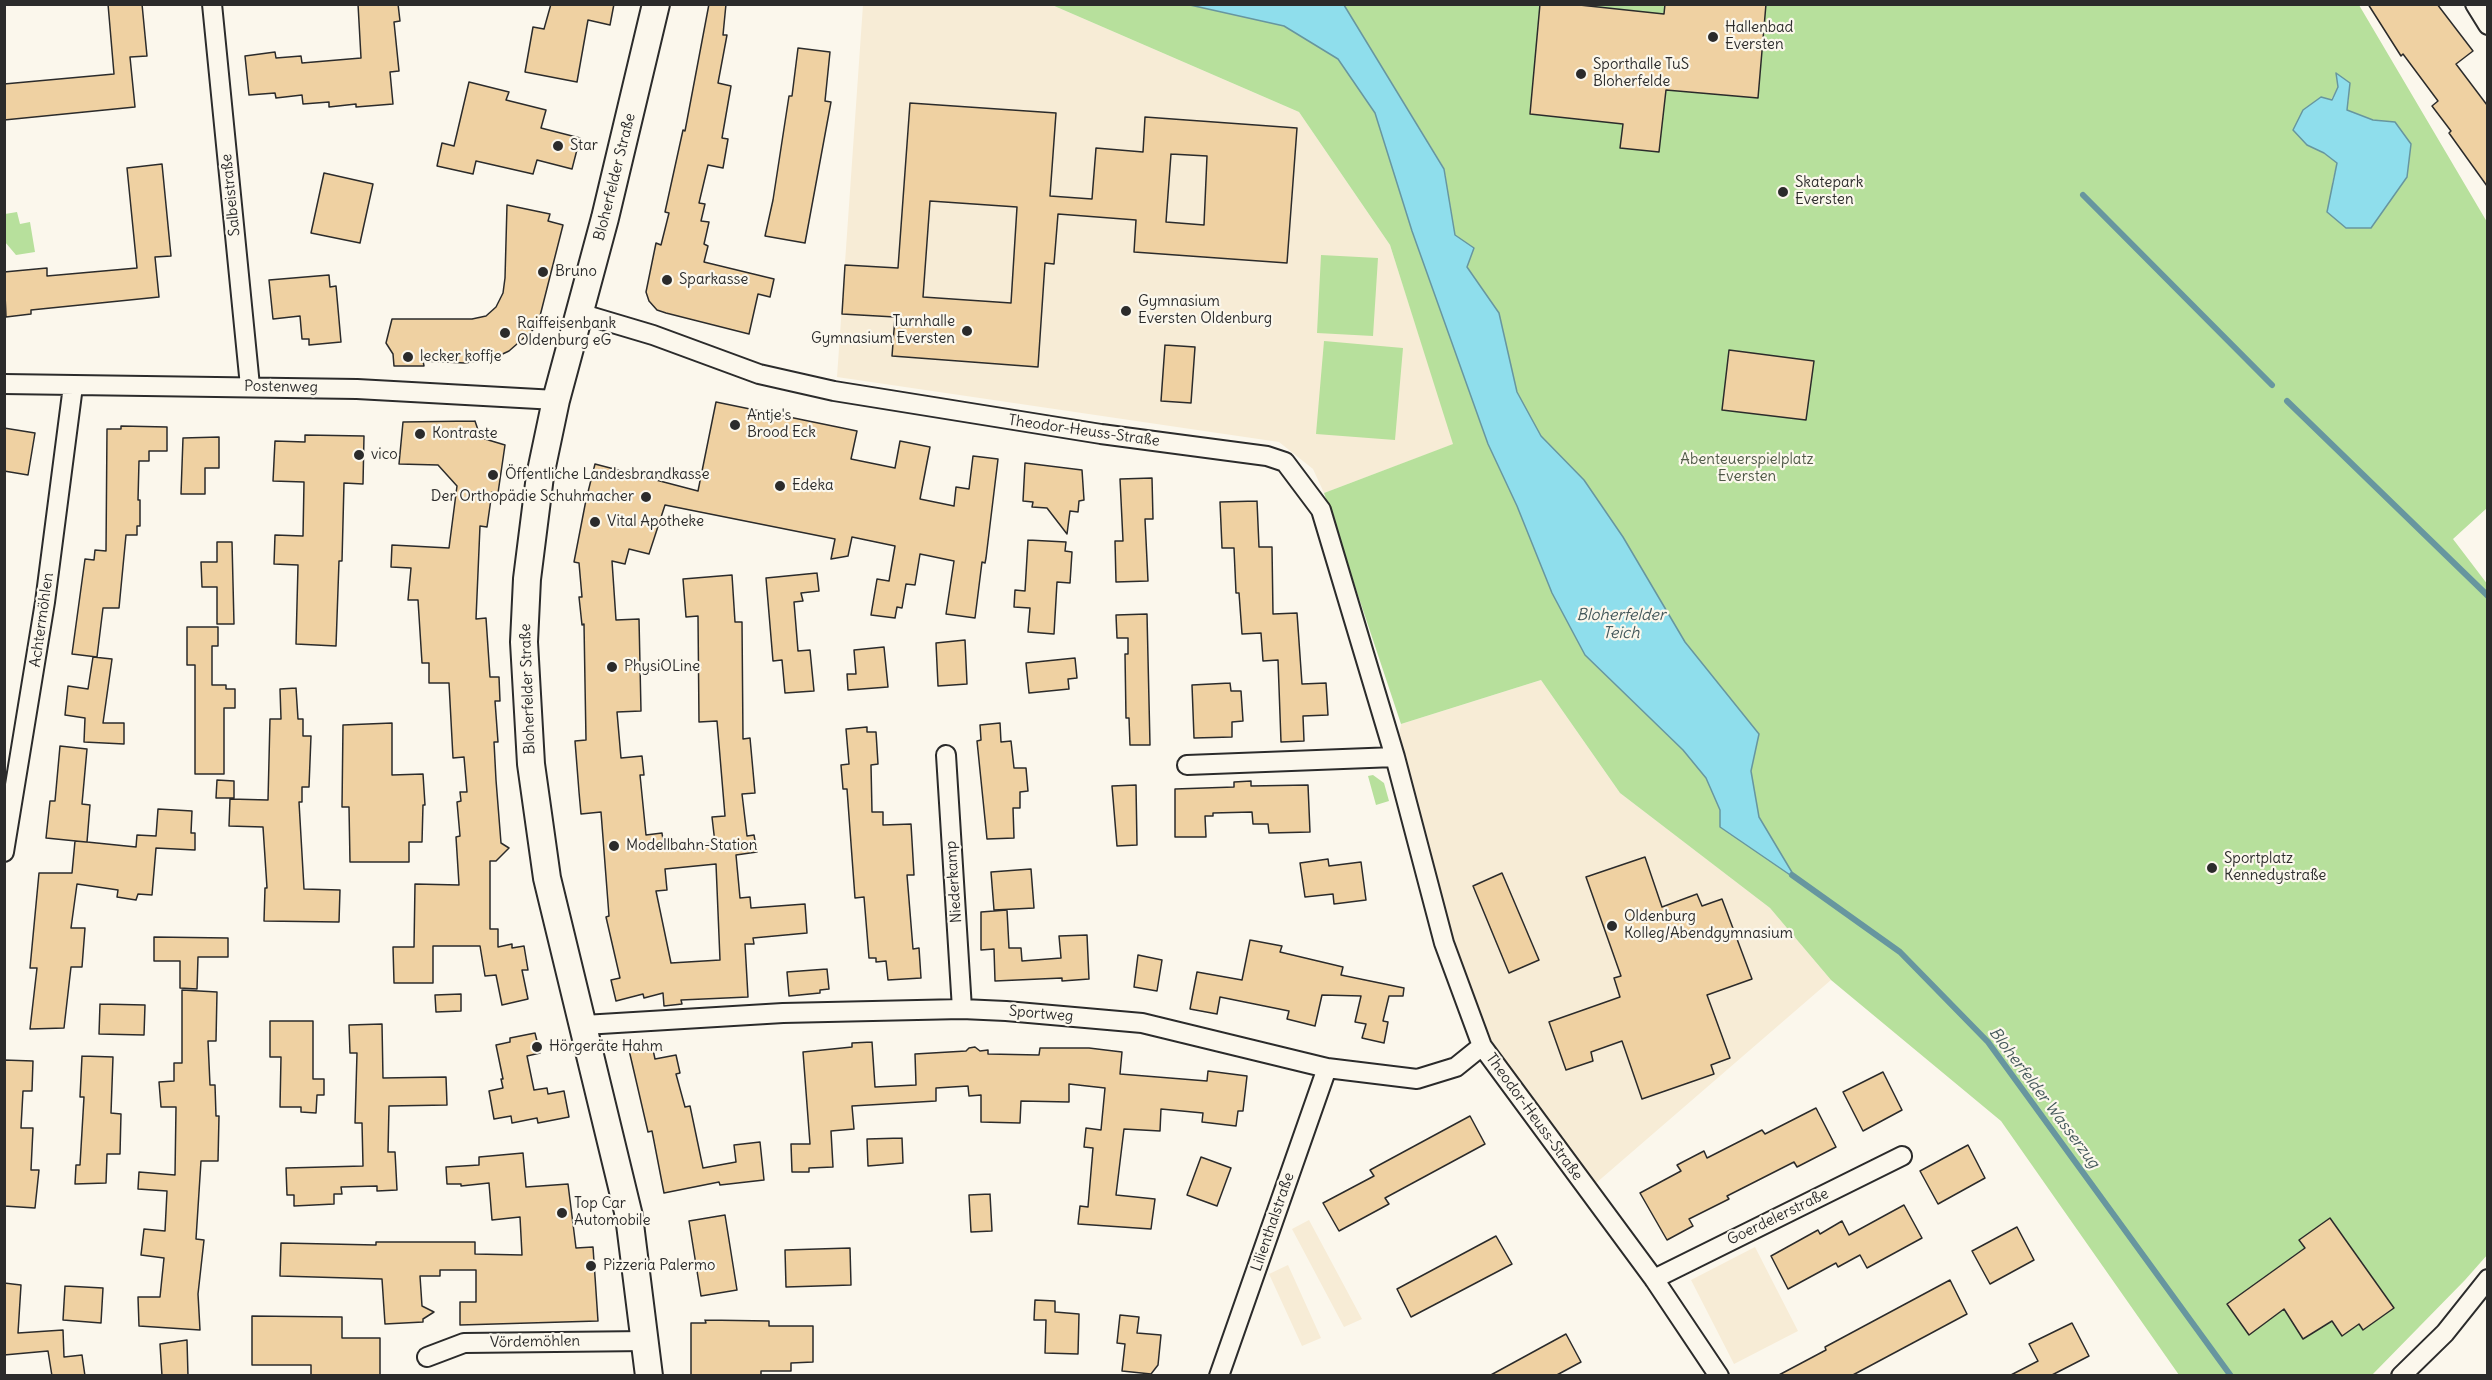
<!DOCTYPE html>
<meta charset="utf-8">
<style>
body{margin:0}
#map{position:relative;width:2492px;height:1380px;overflow:hidden;background:#fbf7ec;font-family:Delius,sans-serif}
canvas{display:block}
.frame{position:absolute;inset:0;border:6px solid #2b2b2b;pointer-events:none}
</style>
<div id="map">
<canvas width="2492" height="1380"></canvas>
<div class="frame"></div>
</div>
<script>
const ctx = document.querySelector('canvas').getContext('2d');
ctx.lineJoin = 'round';
function fillPath(path, color) {
  ctx.fillStyle = color;
  ctx.fill(path, 'evenodd');
}
function toPath(rows) {
  const path = new Path2D();
  for (const r of rows) {
    path.moveTo(r[0], r[1]);
    for (let i = 2; i < r.length; i += 2) path.lineTo(r[i], r[i + 1]);
  }
  return path;
}
function strokePath(path, color, width, dash) {
  ctx.strokeStyle = color;
  ctx.lineWidth = width;
  ctx.lineCap = dash ? 'butt' : 'round';
  ctx.setLineDash(dash || []);
  ctx.stroke(path);
}
function write(font, color, halo, rows, align = 'center') {
  ctx.font = font + ' Delius,sans-serif';
  ctx.lineWidth = 4.5;
  ctx.setLineDash([]);
  ctx.textBaseline = 'middle';
  ctx.strokeStyle = halo;
  ctx.fillStyle = color;
  for (const [text, x, y, turn = 0] of rows) {
    ctx.save();
    ctx.translate(x, y);
    ctx.rotate((+turn || 0) * Math.PI / 180);
    ctx.textAlign = isNaN(turn) ? turn : align;
    if (halo) ctx.strokeText(text, 0, 0);
    ctx.fillText(text, 0, 0);
    ctx.restore();
  }
}
const built = toPath([
 [863,5,1052,5,1299,112,1390,245,1454,444,1324,493,1313,469,1279,442,837,377],
 [1541,680,1620,793,1770,908,1831,980,1588,1190,1482,1046,1395,757,1401,724],
 [1309,1220,1362,1319,1344,1327,1292,1229],
 [1755,1247,1798,1331,1734,1364,1691,1280],
 [1288,1265,1321,1338,1302,1346,1269,1274]
]);
const green = toPath([
 [1052,5,1190,5,1284,26,1338,59,1375,113,1412,231,1488,444,1517,506,1552,593,1585,655,1683,750,1707,778,1720,810,1720,827,1795,877,1759,817,1751,771,1759,734,1685,642,1623,537,1584,480,1541,436,1517,392,1499,313,1467,267,1455,235,1444,168,1344,5,2359,5,2487,222,2487,508,2453,539,2488,585,2488,1254,2465,1280,2372,1375,2179,1375,2001,1121,1831,980,1770,908,1620,793,1541,680,1401,724,1324,493,1453,444,1390,245,1299,112],
 [2336,74,2349,98,2346,110,2373,120,2395,122,2332,184,2337,163,2324,153,2307,145,2338,87],
 [17,212,20,224,30,222,35,252,16,255,5,242,5,214],
 [1321,255,1378,258,1373,336,1317,333],
 [1324,341,1403,348,1395,440,1316,434],
 [1373,775,1384,783,1389,801,1376,805,1368,776]
]);
const water = toPath([
 [1190,5,1344,5,1444,169,1455,235,1474,248,1467,267,1499,313,1517,392,1541,436,1584,480,1623,537,1685,642,1759,734,1751,771,1759,817,1796,879,1720,827,1720,810,1706,778,1683,750,1585,655,1552,593,1517,506,1488,444,1412,231,1375,113,1338,59,1284,26,1190,5],
 [2336,73,2350,83,2347,110,2373,120,2395,122,2411,144,2407,177,2371,228,2346,228,2327,212,2337,163,2324,153,2307,145,2293,130,2303,110,2321,97,2332,100,2338,87,2336,73]
]);
const stream = toPath([
 [2083,195,2272,385],
 [2287,401,2488,596],
 [1792,875,1900,952,1988,1042,2231,1376]
]);
const building = toPath([
 [108,4,142,4,147,56,130,57,135,107,4,120,4,84,114,74,108,4],
 [358,4,398,4,400,21,394,22,399,71,390,72,393,104,356,107,356,104,329,107,329,102,303,104,302,95,276,98,275,93,249,95,245,56,275,52,276,58,301,56,302,63,361,58,358,4],
 [551,4,614,4,610,25,588,20,577,82,525,72,533,27,544,29,551,4],
 [709,4,726,4,723,35,727,35,718,83,731,86,722,138,728,139,723,168,708,165,699,203,705,204,701,221,709,222,704,244,708,246,704,262,774,279,770,297,758,294,749,334,666,313,657,310,649,301,646,292,656,243,661,245,669,213,665,212,683,130,685,131,709,4],
 [1540,4,1570,4,1664,14,1665,4,1766,4,1758,98,1666,90,1659,152,1620,148,1623,124,1530,114,1540,4],
 [2368,4,2437,4,2473,51,2456,64,2487,105,2487,186,2449,133,2451,131,2432,106,2438,101,2403,54,2401,56,2368,4],
 [798,48,830,52,825,101,831,102,805,243,765,236,773,200,789,96,792,96,798,48],
 [469,82,509,92,506,100,546,110,541,128,580,138,572,169,537,160,533,174,476,161,473,174,437,166,442,143,454,146,469,82],
 [910,103,1056,113,1050,196,1092,199,1096,148,1143,152,1145,117,1297,128,1287,263,1134,252,1136,220,1058,214,1054,264,1045,263,1038,367,892,356,895,317,842,314,845,265,898,268,910,103],
 [1171,154,1207,156,1204,225,1166,222,1171,154],
 [930,201,1017,207,1011,303,923,297,930,201],
 [162,164,171,256,155,257,159,297,31,310,31,314,6,317,4,272,47,268,47,276,137,268,127,168,162,164],
 [324,173,373,184,360,243,311,233,324,173],
 [507,205,550,214,548,221,563,225,539,320,534,329,509,351,494,358,465,363,423,361,424,366,394,366,393,354,386,343,392,319,472,319,486,316,496,307,503,293,505,278,507,205],
 [329,275,330,287,336,286,341,342,309,345,309,339,302,339,300,316,273,319,269,280,329,275],
 [1165,345,1195,347,1191,403,1161,401,1165,345],
 [1729,350,1814,361,1806,420,1722,410,1729,350],
 [716,402,857,431,851,459,895,468,900,441,930,447,920,499,954,506,956,487,969,489,973,456,998,459,986,558,985,563,982,562,975,618,946,614,954,561,920,554,915,585,906,584,902,608,897,607,895,618,871,615,877,579,889,581,895,546,852,537,848,556,831,559,835,539,665,505,649,554,629,549,625,564,612,561,616,620,639,619,641,711,617,712,621,758,642,756,644,775,640,775,646,835,662,833,664,847,715,843,712,817,725,816,717,721,699,722,698,616,686,617,683,579,732,575,735,622,742,622,743,739,750,738,755,793,742,794,747,836,754,835,757,852,736,855,740,898,750,897,751,908,805,904,807,933,753,938,754,944,745,944,748,997,681,1000,682,1004,664,1006,663,993,644,998,643,994,616,1001,611,980,620,978,606,917,609,916,601,812,581,814,579,792,575,741,586,740,585,683,584,624,582,625,579,597,582,597,579,563,574,562,586,500,595,464,698,491,716,402],
 [716,864,720,960,671,963,656,891,667,890,665,869,716,864],
 [475,421,478,430,485,439,505,445,498,493,492,492,487,527,480,526,476,619,486,618,490,677,499,677,500,701,495,701,498,742,494,742,496,780,501,843,509,848,496,861,490,861,490,929,498,929,498,947,512,944,512,948,524,946,528,970,522,970,528,999,502,1005,496,975,485,976,480,946,433,946,433,983,394,983,393,947,414,947,415,884,459,885,456,837,460,836,457,802,461,801,460,792,467,792,464,757,453,758,449,683,429,683,429,663,422,663,418,600,408,600,411,568,391,567,392,545,449,548,457,486,438,465,399,464,403,422,475,421],
 [121,426,167,427,167,451,149,451,149,461,139,461,138,500,140,500,140,526,137,526,137,535,126,535,119,608,103,608,97,657,72,654,85,559,94,560,95,550,106,551,107,429,121,429,121,426],
 [4,428,35,433,28,475,4,471,4,428],
 [305,435,364,436,363,484,344,483,342,561,339,561,336,646,296,644,298,565,274,564,275,535,303,536,304,482,273,481,275,441,305,442,305,435],
 [219,437,219,468,205,468,205,494,181,494,183,438,219,437],
 [1025,463,1082,470,1084,500,1079,501,1078,512,1070,511,1067,534,1047,508,1032,507,1033,502,1023,501,1025,463],
 [1152,478,1153,519,1145,519,1148,581,1116,582,1115,541,1123,541,1120,479,1152,478],
 [1257,501,1259,547,1272,547,1273,614,1297,613,1302,684,1326,683,1328,715,1303,716,1304,741,1281,742,1278,660,1263,661,1261,633,1242,634,1239,593,1236,593,1234,548,1222,548,1220,502,1257,501],
 [1028,540,1066,542,1065,551,1072,552,1070,583,1057,582,1054,634,1028,632,1030,608,1014,607,1015,590,1025,591,1028,540],
 [217,542,232,542,234,624,217,624,217,587,202,587,201,562,217,562,217,542],
 [817,573,819,591,801,593,803,601,794,602,798,651,810,650,814,691,785,693,782,660,773,661,766,578,817,573],
 [1147,614,1150,745,1130,745,1129,718,1126,718,1125,654,1128,654,1128,638,1117,638,1116,615,1147,614],
 [187,627,218,627,218,646,212,646,212,685,226,685,226,689,235,689,235,708,224,708,224,774,195,774,195,665,187,665,187,627],
 [965,640,967,684,938,686,936,643,965,640],
 [884,647,888,687,848,690,847,674,856,674,854,650,884,647],
 [93,657,112,659,103,723,124,723,124,744,84,742,85,718,65,715,68,686,88,689,93,657],
 [1075,658,1077,678,1068,679,1069,689,1029,693,1026,663,1075,658],
 [1230,683,1231,691,1241,691,1243,721,1232,722,1232,737,1194,738,1192,685,1230,683],
 [296,688,298,719,303,719,303,736,311,736,309,787,302,787,302,802,299,802,304,889,340,890,339,922,264,921,265,888,267,888,263,827,229,826,230,799,268,800,270,719,281,719,280,689,296,688],
 [392,723,392,775,423,774,425,805,423,805,422,842,409,842,409,862,350,862,349,807,342,807,343,725,392,723],
 [1000,723,1001,742,1011,741,1014,768,1026,768,1028,791,1020,792,1020,808,1013,808,1014,838,987,839,977,741,981,740,980,725,1000,723],
 [867,727,867,732,876,732,878,764,871,765,872,812,883,812,883,825,911,824,914,875,907,875,913,949,919,948,921,978,888,980,886,961,876,962,876,958,869,958,864,897,855,898,847,789,843,789,841,765,849,764,846,729,867,727],
 [60,746,87,749,82,804,90,805,87,842,136,847,137,835,156,836,158,809,192,811,191,833,195,833,195,850,156,848,152,895,138,894,136,900,117,897,118,890,77,884,71,928,85,928,82,967,71,967,64,1028,30,1029,37,968,30,968,39,873,72,873,75,841,86,842,46,838,50,801,55,801,60,746],
 [217,780,234,781,234,798,216,798,217,780],
 [1251,781,1251,786,1308,785,1310,832,1269,833,1268,824,1253,824,1252,812,1213,813,1213,816,1205,816,1206,837,1175,837,1175,789,1234,787,1234,782,1251,781],
 [1136,785,1137,845,1117,846,1112,786,1136,785],
 [1645,857,1662,907,1697,894,1702,906,1722,899,1752,979,1707,995,1730,1058,1711,1065,1714,1074,1642,1099,1622,1041,1591,1052,1593,1061,1566,1070,1549,1022,1620,997,1614,978,1621,976,1586,877,1645,857],
 [1328,859,1329,866,1361,862,1366,900,1334,904,1333,894,1305,897,1300,863,1328,859],
 [1031,869,1034,908,994,910,991,872,1031,869],
 [1502,873,1539,960,1509,973,1473,886,1502,873],
 [1007,910,1009,948,1021,948,1022,961,1061,958,1059,936,1087,935,1089,979,1062,981,1062,978,995,981,994,949,981,950,981,912,1007,910],
 [154,937,228,938,228,957,198,957,197,989,180,988,180,961,154,961,154,937],
 [1250,940,1282,946,1280,952,1343,967,1341,975,1404,988,1403,996,1389,996,1383,1021,1388,1022,1384,1043,1362,1038,1366,1024,1355,1022,1361,996,1322,995,1315,1026,1287,1019,1289,1011,1220,997,1217,1014,1190,1009,1197,972,1242,980,1250,940],
 [1138,955,1162,960,1157,991,1134,987,1138,955],
 [827,969,829,989,820,990,820,993,789,996,787,972,827,969],
 [182,990,217,992,216,1041,208,1041,210,1085,215,1085,216,1116,219,1116,218,1161,201,1161,196,1239,204,1240,198,1294,200,1330,139,1326,138,1297,160,1297,164,1258,141,1255,144,1229,165,1231,167,1191,138,1189,139,1172,175,1175,176,1107,161,1107,159,1082,174,1081,174,1063,182,1063,182,990],
 [461,994,461,1011,436,1012,435,995,461,994],
 [100,1004,145,1005,144,1035,99,1034,100,1004],
 [270,1021,313,1021,313,1079,324,1079,324,1095,317,1095,316,1113,301,1112,301,1107,280,1107,281,1057,270,1057,270,1021],
 [382,1024,383,1078,446,1077,447,1105,389,1106,388,1152,395,1152,397,1190,377,1191,377,1186,341,1187,342,1194,334,1194,334,1204,294,1206,294,1195,287,1195,286,1168,363,1166,362,1123,355,1123,357,1053,350,1053,349,1025,382,1024],
 [535,1033,540,1053,527,1056,534,1090,547,1088,548,1094,564,1091,569,1117,538,1123,537,1118,512,1123,511,1116,494,1119,489,1091,503,1088,501,1079,503,1079,496,1045,510,1042,510,1038,535,1033],
 [872,1042,875,1087,916,1085,915,1054,966,1051,969,1048,975,1047,980,1051,988,1050,988,1054,1039,1055,1040,1048,1089,1048,1122,1052,1120,1074,1207,1081,1208,1071,1247,1076,1243,1111,1238,1111,1236,1126,1202,1122,1203,1113,1161,1109,1160,1131,1124,1129,1116,1195,1155,1199,1151,1229,1078,1224,1080,1206,1088,1207,1093,1148,1084,1147,1086,1128,1101,1130,1105,1088,1069,1084,1069,1102,1021,1101,1020,1123,981,1122,981,1095,969,1096,968,1086,936,1088,936,1101,852,1106,854,1129,831,1131,833,1167,809,1168,809,1172,792,1172,791,1144,810,1144,803,1052,852,1047,852,1043,872,1042],
 [652,1045,655,1059,676,1055,680,1073,676,1074,685,1107,690,1106,703,1168,736,1162,734,1145,760,1142,764,1180,720,1185,719,1182,664,1193,652,1131,648,1132,629,1050,652,1045],
 [82,1056,113,1057,111,1113,121,1114,120,1154,107,1154,106,1183,75,1184,76,1165,80,1165,84,1097,80,1097,82,1056],
 [4,1060,33,1061,32,1091,23,1091,21,1128,33,1128,31,1170,39,1170,35,1208,4,1206,4,1060],
 [1883,1072,1902,1110,1863,1131,1843,1092,1883,1072],
 [1816,1108,1836,1147,1797,1167,1794,1162,1727,1196,1729,1199,1689,1219,1693,1226,1667,1240,1640,1193,1681,1171,1677,1165,1704,1151,1707,1158,1762,1130,1765,1134,1816,1108],
 [1470,1116,1485,1144,1385,1198,1389,1204,1339,1231,1323,1203,1374,1176,1370,1170,1470,1116],
 [902,1138,903,1163,868,1166,867,1139,902,1138],
 [1968,1145,1985,1178,1938,1204,1920,1171,1968,1145],
 [523,1153,526,1187,568,1184,576,1248,593,1247,598,1321,460,1325,460,1302,476,1302,476,1270,440,1270,440,1276,420,1276,422,1306,434,1312,423,1319,423,1322,385,1324,382,1279,280,1276,281,1243,376,1245,376,1242,475,1242,475,1254,522,1255,520,1217,492,1220,489,1183,461,1186,461,1184,447,1184,446,1167,479,1165,479,1157,523,1153],
 [1201,1157,1231,1168,1217,1206,1187,1195,1201,1157],
 [990,1194,992,1231,971,1232,969,1195,990,1194],
 [1904,1205,1922,1238,1867,1268,1860,1255,1838,1267,1836,1263,1788,1289,1771,1256,1818,1230,1820,1234,1842,1221,1849,1235,1904,1205],
 [725,1215,737,1290,701,1296,689,1221,725,1215],
 [2330,1218,2394,1308,2363,1330,2359,1324,2342,1336,2332,1321,2303,1339,2284,1309,2249,1335,2227,1304,2305,1248,2299,1240,2330,1218],
 [2017,1227,2034,1260,1990,1284,1972,1251,2017,1227],
 [1496,1236,1512,1264,1411,1317,1397,1289,1496,1236],
 [850,1248,851,1285,786,1287,785,1250,850,1248],
 [1950,1280,1967,1314,1851,1376,1777,1376,1826,1350,1825,1347,1950,1280],
 [4,1283,21,1285,18,1333,63,1330,64,1357,82,1355,85,1376,52,1376,48,1351,4,1355,4,1283],
 [65,1286,103,1288,101,1323,63,1320,65,1286],
 [1035,1300,1055,1301,1055,1312,1079,1314,1078,1354,1045,1353,1046,1320,1034,1320,1035,1300],
 [1120,1315,1139,1317,1137,1333,1161,1335,1158,1365,1151,1374,1122,1371,1125,1344,1117,1343,1120,1315],
 [252,1316,342,1317,342,1338,380,1338,380,1376,311,1376,311,1365,252,1365,252,1316],
 [705,1320,769,1321,769,1326,813,1326,813,1362,791,1363,791,1371,761,1371,761,1376,691,1376,691,1323,706,1323,705,1320],
 [2072,1323,2089,1356,2050,1376,2009,1376,2038,1361,2029,1344,2072,1323],
 [1566,1334,1581,1362,1555,1376,1489,1376,1566,1334],
 [187,1340,188,1376,162,1376,160,1344,187,1340]
]);
const street = toPath([
 [212,4,250,386],
 [2475,4,2488,25],
 [579,313,653,335,759,374,834,391,1101,434,1267,456,1285,462,1321,510,1395,757,1444,943,1482,1046,1654,1279,1719,1376],
 [4,384,357,389,556,400],
 [946,755,962,1009],
 [1187,765,1395,757],
 [4,852,45,602,73,386],
 [584,1025,783,1013,962,1009,1006,1011,1142,1023,1327,1068,1417,1079,1456,1067,1482,1046],
 [1654,1279,1902,1156],
 [427,1357,464,1343,646,1341],
 [1219,1376,1327,1068],
 [2401,1376,2445,1333,2488,1279]
]);
const secondary = toPath([
 [649,1376,629,1216,547,878,531,764,524,642,527,579,540,476,556,400,605,218,656,4]
]);
const markers = [
 [1713,37,6,"#2b2b2b"],
 [1581,74,6,"#2b2b2b"],
 [558,146,6,"#2b2b2b"],
 [1783,192,6,"#2b2b2b"],
 [543,272,6,"#2b2b2b"],
 [667,280,6,"#2b2b2b"],
 [1126,311,6,"#2b2b2b"],
 [967,331,6,"#2b2b2b"],
 [505,333,6,"#2b2b2b"],
 [408,357,6,"#2b2b2b"],
 [735,425,6,"#2b2b2b"],
 [420,434,6,"#2b2b2b"],
 [359,455,6,"#2b2b2b"],
 [493,475,6,"#2b2b2b"],
 [780,486,6,"#2b2b2b"],
 [646,497,6,"#2b2b2b"],
 [595,522,6,"#2b2b2b"],
 [612,667,6,"#2b2b2b"],
 [614,846,6,"#2b2b2b"],
 [2212,868,6,"#2b2b2b"],
 [1612,926,6,"#2b2b2b"],
 [537,1047,6,"#2b2b2b"],
 [562,1213,6,"#2b2b2b"],
 [591,1266,6,"#2b2b2b"]
];
const poiNames = [
 ["Hallenbad",1725,28],
 ["Eversten",1725,45],
 ["Sporthalle TuS",1593,65],
 ["Bloherfelde",1593,82],
 ["Star",570,146],
 ["Skatepark",1795,183],
 ["Eversten",1795,200],
 ["Bruno",555,272],
 ["Sparkasse",679,280],
 ["Gymnasium",1138,302],
 ["Eversten Oldenburg",1138,319],
 ["Turnhalle",955,322,"right"],
 ["Gymnasium Eversten",955,339,"right"],
 ["Raiffeisenbank",517,324],
 ["Oldenburg eG",517,341],
 ["lecker koffje",420,357],
 ["Antje's",747,416],
 ["Brood Eck",747,433],
 ["Kontraste",432,434],
 ["vico",371,455],
 ["Öffentliche Landesbrandkasse",505,475],
 ["Edeka",792,486],
 ["Der Orthopädie Schuhmacher",634,497,"right"],
 ["Vital Apotheke",607,522],
 ["PhysiOLine",624,667],
 ["Modellbahn-Station",626,846],
 ["Sportplatz",2224,859],
 ["Kennedystraße",2224,876],
 ["Oldenburg",1624,917],
 ["Kolleg/Abendgymnasium",1624,934],
 ["Hörgeräte Hahm",549,1047],
 ["Top Car",574,1204],
 ["Automobile",574,1221],
 ["Pizzeria Palermo",603,1266]
];
const streetNames = [
 ["Bloherfelder Straße",615,177,-76],
 ["Salbeistraße",231,195,-96],
 ["Postenweg",281,387,1],
 ["Theodor-Heuss-Straße",1084,431,8],
 ["Achtermöhlen",42,620,-82],
 ["Bloherfelder Straße",528,689,-92],
 ["Niederkamp",954,882,-94],
 ["Sportweg",1041,1014,5],
 ["Theodor-Heuss-Straße",1534,1117,54],
 ["Goerdelerstraße",1778,1217,-26],
 ["Lilienthalstraße",1273,1222,-71],
 ["Vördemöhlen",535,1342,-1]
];
const parkNames = [
 ["Abenteuerspielplatz",1747,460],
 ["Eversten",1747,477]
];
const waterNames = [
 ["Bloherfelder",1621,615],
 ["Teich",1621,633],
 ["Bloherfelder Wasserzug",2044,1098,53]
];
fillPath(built, '#f7ecd6');
fillPath(green, '#b7e09c');
fillPath(water, '#8fdeec');
strokePath(water, '#67969f', 1.5);
strokePath(stream, '#67969f', 6);
fillPath(building, '#efd1a2');
strokePath(building, '#2b2b2b', 1.5);
strokePath(street, '#2b2b2b', 22);
strokePath(secondary, '#2b2b2b', 30);
strokePath(street, '#fbf7ec', 18);
strokePath(secondary, '#fbf7ec', 26);
for (const [x, y, r, color] of markers) {
  const dot = new Path2D();
  dot.arc(x, y, r, 0, 2 * Math.PI);
  ctx.fillStyle = color;
  ctx.fill(dot);
  strokePath(dot, '#fbf7ec', 2);
}
write('15px', '#2b2b2b', '#fbf7ec', poiNames, 'left');
write('15px', '#2b2b2b', '#fbf7ec', streetNames);
write('15px', '#4e5847', '#fbf7ec', parkNames);
write('italic 16px', '#44585b', '#fbf7ec', waterNames);
</script>
